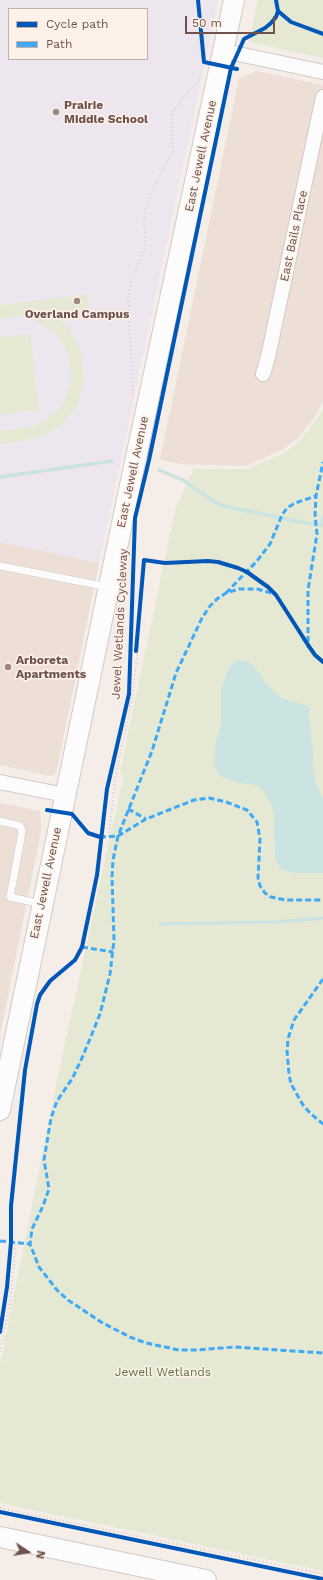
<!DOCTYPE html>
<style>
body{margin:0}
#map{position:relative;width:323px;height:1580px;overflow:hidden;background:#f4ede8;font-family:"Work Sans",sans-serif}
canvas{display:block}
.legend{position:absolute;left:8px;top:8px;width:140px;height:52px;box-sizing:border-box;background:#fdf1e9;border:1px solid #c4b1aa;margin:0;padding:5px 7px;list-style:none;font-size:12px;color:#6e524c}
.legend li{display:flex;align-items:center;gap:8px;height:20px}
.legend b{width:20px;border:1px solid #c4b1aa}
.north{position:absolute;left:8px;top:1532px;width:40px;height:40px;-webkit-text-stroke:3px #fdf1e9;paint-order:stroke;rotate:102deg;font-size:11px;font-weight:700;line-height:16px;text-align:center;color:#6e524c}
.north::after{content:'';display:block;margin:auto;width:14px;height:18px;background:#6e524c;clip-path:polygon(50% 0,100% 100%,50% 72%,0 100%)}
.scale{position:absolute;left:185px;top:16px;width:90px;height:18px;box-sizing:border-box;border:2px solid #6e524c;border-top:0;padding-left:5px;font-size:12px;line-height:14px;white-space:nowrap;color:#6e524c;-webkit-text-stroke:3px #fdf1e9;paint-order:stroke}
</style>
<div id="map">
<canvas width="323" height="1580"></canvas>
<ul class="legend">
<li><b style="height:5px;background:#0057b8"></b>Cycle path</li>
<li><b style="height:5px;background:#3fa9f5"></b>Path</li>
</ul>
<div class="north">N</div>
<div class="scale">50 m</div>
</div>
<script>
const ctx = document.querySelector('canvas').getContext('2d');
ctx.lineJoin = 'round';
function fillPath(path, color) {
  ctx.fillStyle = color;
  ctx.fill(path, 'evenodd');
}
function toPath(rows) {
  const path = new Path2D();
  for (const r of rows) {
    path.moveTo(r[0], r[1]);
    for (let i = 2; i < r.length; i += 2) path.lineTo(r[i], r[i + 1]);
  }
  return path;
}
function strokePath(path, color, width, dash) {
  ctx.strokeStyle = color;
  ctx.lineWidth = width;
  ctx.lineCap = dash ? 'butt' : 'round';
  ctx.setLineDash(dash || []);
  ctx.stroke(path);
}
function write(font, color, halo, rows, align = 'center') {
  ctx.font = font + ' "Work Sans",sans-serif';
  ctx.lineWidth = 3;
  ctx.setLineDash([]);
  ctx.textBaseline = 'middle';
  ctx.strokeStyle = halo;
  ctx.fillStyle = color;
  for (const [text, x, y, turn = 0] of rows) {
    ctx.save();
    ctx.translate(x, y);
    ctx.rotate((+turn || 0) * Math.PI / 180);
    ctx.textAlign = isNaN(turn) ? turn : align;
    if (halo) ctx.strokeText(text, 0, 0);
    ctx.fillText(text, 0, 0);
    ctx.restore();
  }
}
const residential = toPath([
 [256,71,323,85,323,401,316,415,298,438,282,450,245,466,183,464,160,460,239,79],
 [0,542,99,563,56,773,50,776,0,765],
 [0,803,40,811,41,831,0,1035]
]);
const education = toPath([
 [0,0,218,0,99,563,0,542],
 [9,9,147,9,147,59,9,59]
]);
const green = toPath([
 [258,0,323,0,323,58,249,42],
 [88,294,89,308,50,313,68,327,79,346,82,356,84,377,83,387,76,407,63,424,45,435,23,441,0,444,0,431,30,427,40,423,54,414,64,402,70,384,71,376,67,351,58,336,44,325,30,318,22,316,0,318,0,305],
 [30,334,39,410,0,415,0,337],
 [323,409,323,1571,0,1503,0,1365,59,1071,123,778,120,771,176,507,194,469,247,469,282,454,298,443,316,420]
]);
const water = toPath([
 [238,660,249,662,254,666,266,683,281,698,307,706,310,710,309,716,313,750,314,778,323,799,323,873,293,873,281,869,275,859,274,815,271,804,265,793,257,785,240,783,221,776,214,766,215,746,221,724,221,689,228,670,232,664]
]);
const stream = toPath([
 [159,470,183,480,213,501,223,506,316,525,323,525],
 [0,477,112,461],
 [323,517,323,521],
 [160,924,277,922,323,918]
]);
const path = toPath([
 [198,0,204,60],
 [133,394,128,297,131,282,146,244,144,220,146,207,159,177,173,151,171,117,173,111,199,79,201,74],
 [109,837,115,779,133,694,139,635],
 [0,1352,10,1304,16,1242],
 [0,1508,323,1574]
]);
const lane = toPath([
 [0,566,108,587],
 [0,821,20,826,22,830,21,838,10,897,42,904]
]);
const street = toPath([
 [224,51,323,72],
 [263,374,268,357,323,97],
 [0,782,65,795]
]);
const secondary = toPath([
 [0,1110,129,490,234,0],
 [0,1537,206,1580]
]);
const quiet = toPath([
 [226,593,257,561,270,544,282,515,287,508,295,503,316,496],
 [271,593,257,589,239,589,226,593,217,599,210,606,202,618,176,673,152,751,118,836,113,860,112,877,114,940,110,974,100,1014,92,1034,82,1058,72,1079,57,1101,51,1118,44,1160,49,1189,43,1206,32,1229,30,1244,39,1267,57,1290,68,1300,101,1322,130,1337,146,1343,179,1350,198,1350,234,1347,323,1353],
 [308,642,308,590,317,534,315,515,316,496,323,462],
 [128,809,146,819],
 [100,837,118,836,146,819,194,800,209,798,226,802,247,810,257,822,260,839,258,878,260,886,265,893,271,897,285,900,323,900],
 [82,947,113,952],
 [323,979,294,1020,288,1039,287,1051,289,1074,291,1084,303,1105,311,1114,323,1124],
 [0,1241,30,1244]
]);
const cycleway = toPath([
 [198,0,204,62,237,69],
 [278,11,291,22,323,34],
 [136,651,144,560,165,563,208,561,218,562,238,568,247,572,268,587,276,595,308,645,315,655,323,662],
 [47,810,72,814,88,833,100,837],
 [0,1332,7,1287,11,1242,11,1206,25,1070,37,1004,40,995,50,981,75,960,82,947,97,875,107,789,129,694,135,518,149,460,231,68,244,39,265,28,271,23,276,17,278,11,276,0],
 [0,1512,323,1579]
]);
const markers = [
 [56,112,4,"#9d8883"],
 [77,301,4,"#9d8883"],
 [8,667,4,"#9d8883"]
];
const poiNames = [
 ["Prairie",64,105],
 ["Middle School",64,119],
 ["Overland Campus",77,314,"center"],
 ["Arboreta",16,660],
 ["Apartments",16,674]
];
const streetNames = [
 ["East Jewell Avenue",201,156,-78],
 ["East Bails Place",294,236,-78],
 ["East Jewell Avenue",133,472,-78],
 ["Jewel Wetlands Cycleway",120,624,-87],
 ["East Jewell Avenue",46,883,-78]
];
const parkNames = [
 ["Jewell Wetlands",163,1372]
];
fillPath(residential, '#edded6');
fillPath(education, '#eee6ef');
fillPath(green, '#e5e9d4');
fillPath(water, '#cbe4e1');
strokePath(stream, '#cbe4e1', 3.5);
strokePath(lane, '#d3cac6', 8);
strokePath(street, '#d3cac6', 16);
strokePath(secondary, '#d3c9c5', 22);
strokePath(path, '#d5ccca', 2, [1, 3]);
strokePath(lane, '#fdfcfc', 7);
strokePath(street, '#fdfcfc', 14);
strokePath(secondary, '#fdfcfc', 20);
strokePath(quiet, '#3fa9f5', 3, [6, 3]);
strokePath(cycleway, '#0057b8', 4);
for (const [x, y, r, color] of markers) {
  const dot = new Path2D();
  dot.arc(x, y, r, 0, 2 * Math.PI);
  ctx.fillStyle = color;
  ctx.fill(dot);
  strokePath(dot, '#fdf1e9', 1.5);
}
write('bold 12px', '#6e524c', '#fdf1e9', poiNames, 'left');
write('12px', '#6e524c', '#fdf1e9', streetNames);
write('12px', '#5d7346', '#fdf1e9', parkNames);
</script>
